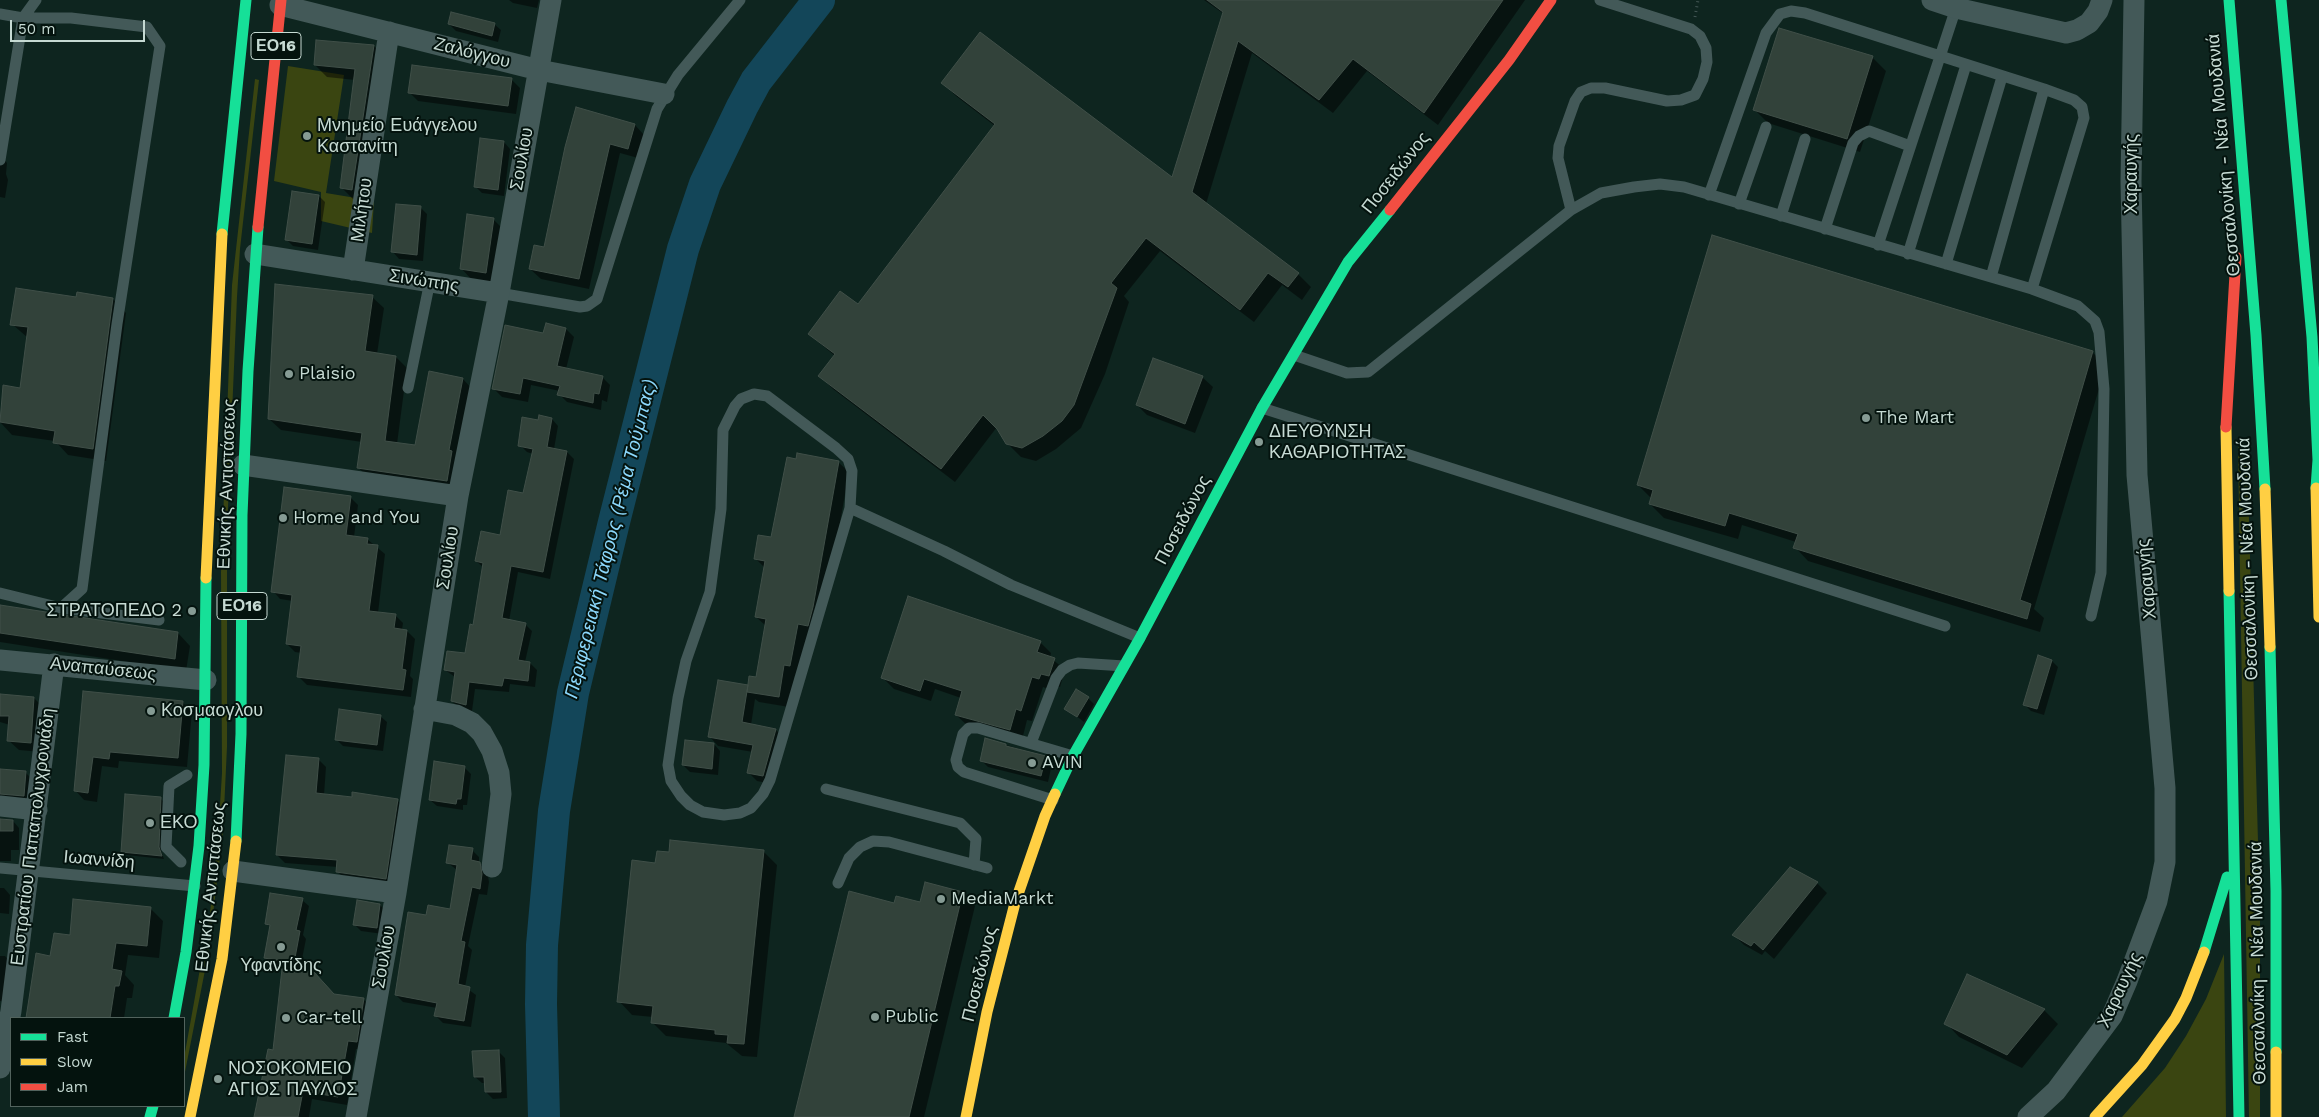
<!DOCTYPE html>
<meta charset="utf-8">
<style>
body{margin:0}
#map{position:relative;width:2319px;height:1117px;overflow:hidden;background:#0e251f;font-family:"Work Sans",sans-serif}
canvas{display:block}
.legend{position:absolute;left:10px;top:1017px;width:175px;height:90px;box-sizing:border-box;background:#04130e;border:1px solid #52635d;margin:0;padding:6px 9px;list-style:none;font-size:15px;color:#c6dad3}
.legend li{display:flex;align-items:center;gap:10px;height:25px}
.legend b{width:25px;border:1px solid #52635d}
.scale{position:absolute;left:10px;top:20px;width:135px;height:22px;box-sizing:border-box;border:2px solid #c6dad3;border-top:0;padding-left:6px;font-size:15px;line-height:18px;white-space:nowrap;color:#c6dad3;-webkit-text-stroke:4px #04130e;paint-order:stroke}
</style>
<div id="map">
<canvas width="2319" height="1117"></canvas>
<ul class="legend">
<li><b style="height:6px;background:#16e098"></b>Fast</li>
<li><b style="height:6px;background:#ffcf43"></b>Slow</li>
<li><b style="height:6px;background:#f24e42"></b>Jam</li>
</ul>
<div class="scale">50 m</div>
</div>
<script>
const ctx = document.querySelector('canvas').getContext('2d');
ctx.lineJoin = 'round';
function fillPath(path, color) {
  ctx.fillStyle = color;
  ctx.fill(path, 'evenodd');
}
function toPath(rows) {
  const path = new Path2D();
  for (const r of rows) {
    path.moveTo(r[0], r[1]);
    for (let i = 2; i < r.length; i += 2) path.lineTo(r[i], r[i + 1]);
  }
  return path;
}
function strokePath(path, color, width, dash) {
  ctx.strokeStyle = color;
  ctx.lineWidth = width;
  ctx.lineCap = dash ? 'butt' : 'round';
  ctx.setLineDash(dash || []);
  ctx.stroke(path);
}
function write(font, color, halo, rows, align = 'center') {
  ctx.font = font + ' "Work Sans",sans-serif';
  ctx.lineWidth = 4;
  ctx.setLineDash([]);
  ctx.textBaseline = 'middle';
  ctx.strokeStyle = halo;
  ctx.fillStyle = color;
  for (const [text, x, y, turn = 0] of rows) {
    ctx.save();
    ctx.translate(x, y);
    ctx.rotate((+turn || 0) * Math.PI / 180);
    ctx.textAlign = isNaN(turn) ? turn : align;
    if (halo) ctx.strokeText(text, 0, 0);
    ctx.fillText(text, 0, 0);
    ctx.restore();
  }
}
const green = toPath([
 [288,66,344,75,326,193,374,201,372,233,321,221,321,192,274,181],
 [255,79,259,80,240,249,237,297,227,530,227,747,223,832,208,955,184,1077,184,1058,210,913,218,838,222,773,221,572,232,285],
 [2242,441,2247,449,2260,913,2260,1117,2249,1117,2238,448],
 [2224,954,2226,1117,2122,1117,2165,1068,2186,1036,2206,999]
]);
const shadow = toPath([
 [509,0,539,0,537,8,513,3],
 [1204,0,1525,0,1438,125,1367,71,1333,113,1252,53,1206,204,1298,274,1311,287,1302,300,1282,285,1254,322,1160,251,1124,296,1129,302,1105,374,1081,428,1056,449,1036,461,1021,457,1007,443,997,427,955,482,833,389,820,376,835,356,809,334,858,306,995,126,956,96,943,83,1172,179,1224,14],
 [449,24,494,24,501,30,498,42,456,31],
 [317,42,374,46,386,59,354,200,342,188,355,80,327,77,315,65],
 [1872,57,1886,71,1860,152,1768,123,1754,109],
 [511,79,520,88,516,114,418,101,410,93],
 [577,109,635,125,645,136,638,158,620,153,589,289,541,279,530,269,545,249],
 [504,142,510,149,504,196,482,193,475,186],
 [0,155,7,163,6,174,8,180,5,198,0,197],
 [319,196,325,202,318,250,293,246,286,239],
 [421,208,427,214,423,261,399,259,393,252],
 [493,219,503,229,496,282,471,279,461,268],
 [372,297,384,308,377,354,396,357,407,368,397,444,416,447,463,379,474,391,459,492,369,479,358,467,362,442,281,430,269,419],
 [77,299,113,299,126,313,106,461,68,455,55,441,12,435,0,422,4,387,21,389,28,338,12,324],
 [566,329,574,337,566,369,602,377,610,385,607,402,602,400,601,410,567,402,559,394,560,391,531,385,528,402,502,397,494,389,544,334],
 [2092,352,2106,365,2034,609,2044,618,2040,632,1808,561,1795,547,1796,542,1742,525,1738,539,1664,518,1650,504,1652,499,1638,485],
 [1202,377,1213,387,1195,433,1147,415,1137,405],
 [552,419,558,426,554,449,567,452,574,459,550,579,518,572,509,621,525,624,532,631,525,662,530,663,537,670,535,687,510,684,509,692,475,689,472,711,459,708,452,701,455,677,445,670,466,655,474,626,484,568,476,561,501,536,524,495,533,454,527,452,520,445,539,422],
 [838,462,849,472,823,618,801,676,795,675,789,707,759,702,755,699,751,725,776,730,784,738,772,784,757,781,749,773,753,752,718,746,710,737,747,686,757,679,766,626,756,617,765,568,756,559],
 [350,497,358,505,354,537,367,539,385,554,378,613,395,615,403,623,402,630,407,631,415,639,410,676,413,679,411,697,307,685,299,677,302,653,295,652,287,644,293,601,280,599,273,591],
 [0,606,178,633,190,646,186,671,0,642],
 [1040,642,1051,653,1050,657,1065,670,1060,687,1052,685,1051,690,1043,687,1032,721,1027,720,1022,740,968,726,956,715,961,698,935,689,931,701,894,689,883,678],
 [2052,661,2058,667,2044,715,2031,711,2024,704],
 [84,693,182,702,192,711,187,767,119,761,118,768,102,766,97,802,84,800,75,790],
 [0,695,34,698,44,708,41,752,19,750,8,740,10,725,0,722],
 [1088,698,1094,704,1084,722,1066,708],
 [380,716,387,722,383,751,343,746,336,739],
 [714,744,720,751,718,775,690,772,683,765],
 [1006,745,1046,757,1052,764,1048,782,988,767,981,760],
 [318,759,326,767,324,795,397,800,405,808,393,886,345,880,338,872,338,867,285,863,277,855],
 [464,767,471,774,467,805,463,805,463,810,437,806,430,800],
 [0,770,25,772,31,778,30,802,0,798],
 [160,798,163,801,161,851,164,859,126,855,123,852],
 [0,821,13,821,19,828,19,850,11,850,11,861,0,861],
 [472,850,479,857,479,863,487,870,489,882,487,895,479,894,468,946,472,950,465,987,476,995,471,1027,443,1023,436,1016,437,1008,403,1002,396,995,427,916,451,910,457,870,448,863],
 [763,851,777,865,757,1057,742,1056,726,1043,666,1036,653,1023,653,1017,632,1015,619,1001,656,864],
 [1817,883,1827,893,1774,959,1765,951,1762,955,1744,945,1734,935],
 [0,888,4,888,10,895,9,914,0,913],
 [962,893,975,906,924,1117,796,1117,921,903],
 [302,900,309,906,303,935,306,939,300,969,272,964,266,957,271,928,266,923],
 [380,905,386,911,383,934,361,931,355,925],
 [151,909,163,921,159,958,128,955,125,975,134,985,132,998,127,998,124,1018,27,1018,37,955,51,957,71,937],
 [0,956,5,956,11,963,5,1002,0,1001],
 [1968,976,2044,1010,2058,1024,2022,1068,1959,1037,1946,1023],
 [334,995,363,999,372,1008,365,1050,356,1049,347,1105,312,1099,309,1117,256,1117,274,1051],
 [498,1051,505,1058,507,1098,493,1099,486,1092,486,1083,482,1083,475,1077]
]);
const river = toPath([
 [544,1117,541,1004,542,945,554,811,573,693,614,522,683,249,705,184,742,107,756,81,819,0]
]);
const building = toPath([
 [1207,0,1503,0,1424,113,1353,59,1319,100,1238,41,1192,192,1299,273,1288,287,1268,273,1240,310,1146,238,1111,283,1117,288,1074,405,1062,421,1043,436,1022,448,1006,444,997,429,983,415,941,469,818,376,835,354,808,334,840,291,858,304,995,124,941,83,980,32,1172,177,1223,12,1207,0],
 [451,12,495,23,492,36,448,24,451,12],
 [1779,28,1873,56,1847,139,1753,110,1779,28],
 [316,40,374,45,352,190,340,188,355,69,314,65,316,40],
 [412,65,512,78,508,106,408,93,412,65],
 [576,107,635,124,628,149,610,144,579,279,529,269,534,245,544,247,565,147,576,107],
 [480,138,504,141,498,190,474,187,480,138],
 [292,191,319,195,312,244,285,240,292,191],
 [396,204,421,206,417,255,391,252,396,204],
 [467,214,494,218,486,273,460,269,467,214],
 [1712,235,2093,351,2020,600,2031,604,2027,619,1793,548,1798,534,1729,513,1725,526,1649,504,1653,490,1637,485,1712,235],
 [275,284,373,295,365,351,396,356,385,441,415,445,429,371,463,378,449,450,452,451,447,481,357,468,362,433,268,419,275,284],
 [16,288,76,297,77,292,113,298,93,449,53,443,55,431,0,422,3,385,20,388,28,327,10,325,16,288],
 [546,323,566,328,557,366,603,376,599,394,594,393,593,403,557,395,560,386,523,378,520,394,492,389,505,325,543,333,546,323],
 [1153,358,1203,376,1185,424,1136,405,1153,358],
 [539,415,552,418,547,447,567,451,543,572,511,566,502,618,526,623,518,660,530,662,528,681,504,678,502,686,469,682,466,705,451,701,455,672,444,670,447,651,465,653,470,624,473,625,483,563,475,561,481,531,500,535,508,490,523,493,533,449,518,446,522,417,538,420,539,415],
 [797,453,839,461,813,607,808,626,798,624,790,666,784,665,779,697,747,692,749,676,756,677,766,619,755,617,765,561,754,559,758,535,771,537,787,457,796,459,797,453],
 [284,487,351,496,346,535,368,538,367,544,378,545,369,611,396,614,394,628,407,630,402,669,406,670,403,690,297,677,301,646,286,644,292,595,271,592,284,487],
 [908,596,1041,641,1037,652,1055,658,1049,676,1041,674,1039,679,1032,677,1021,711,1016,709,1010,730,955,715,962,691,924,679,920,691,881,678,908,596],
 [0,605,178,632,175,659,0,633,0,605],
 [2038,655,2052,660,2037,709,2023,705,2038,655],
 [718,680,748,685,742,722,776,729,763,776,747,773,753,745,708,737,718,680],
 [1076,689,1089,697,1077,717,1064,709,1076,689],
 [83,691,183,701,178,758,110,752,109,759,93,757,88,793,74,791,83,691],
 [0,694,34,697,31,743,7,741,9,716,0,716,0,694],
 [339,709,381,715,377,745,335,740,339,709],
 [985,738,1006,744,1006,746,1046,756,1041,776,980,761,985,738],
 [685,740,714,743,712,769,682,765,685,740],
 [286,755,319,758,316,793,352,797,352,792,398,799,386,879,336,872,337,860,276,855,286,755],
 [434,761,465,766,461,799,457,799,456,804,429,800,434,761],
 [0,769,26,771,24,796,0,794,0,769],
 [125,794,161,797,159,847,162,856,121,852,125,794],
 [0,819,13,820,13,831,0,831,0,819],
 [670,840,764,850,744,1044,727,1043,728,1035,715,1034,715,1030,651,1023,653,1006,617,1002,632,860,655,863,657,851,669,852,670,840],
 [449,845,473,848,471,860,480,862,482,874,480,889,472,887,461,941,465,942,458,984,470,987,464,1021,434,1016,437,1003,395,995,408,912,426,915,428,905,450,909,457,865,446,863,449,845],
 [1790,867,1818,882,1763,950,1754,942,1751,946,1732,935,1790,867],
 [925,882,963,892,909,1117,794,1117,849,891,894,903,896,896,920,902,925,882],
 [270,893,303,898,296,930,300,931,294,963,264,958,270,925,265,924,270,893],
 [73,899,151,907,147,946,116,943,112,969,122,971,119,986,115,986,110,1018,26,1018,36,953,50,956,54,933,70,935,73,899],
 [357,900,380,904,377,928,353,925,357,900],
 [282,969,314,972,334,994,364,998,357,1042,348,1041,338,1097,303,1091,298,1117,254,1117,268,1049,273,1050,282,969],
 [1967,974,2045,1009,2007,1055,1944,1024,1967,974],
 [499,1050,501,1092,485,1092,484,1077,474,1077,472,1051,499,1050]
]);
const path = toPath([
 [1695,17,1698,0]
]);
const lane = toPath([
 [0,14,23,18,36,0],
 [0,160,23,18,71,18,147,27,160,46,117,324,82,589,61,608,0,593],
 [1709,195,1766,33,1780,14,1791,11,1805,13,2044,89,2074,100,2082,107,2084,118,2032,289],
 [1739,204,1766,127],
 [1571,210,1558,158,1559,146,1575,101,1581,92,1591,88,1605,88,1667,101,1681,100,1695,95,1703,79,1707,62,1706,48,1700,36,1691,29,1600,0],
 [1781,216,1805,139],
 [1825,229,1853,143,1859,136,1869,131,1910,146],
 [1878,245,1956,8],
 [1908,254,1966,65],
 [1946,264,2002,77],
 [1991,277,2044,89],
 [499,293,580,307,587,306,597,299,657,109,678,75,740,0],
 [1294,355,1347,373,1368,372,1571,210,1601,193,1634,187,1660,184,1684,187,2032,289,2078,306,2095,321,2099,332,2104,389,2101,573,2091,616],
 [408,388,430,281],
 [1262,408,1945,626],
 [850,508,852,471,848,459,836,448,767,396,754,394,741,399,735,406,723,430,721,509,710,592,686,661,678,698,668,765,671,781,681,796,690,805,703,812,724,815,740,813,751,808,763,794,770,780,850,508,944,551,1011,585,1140,638],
 [61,608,159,620],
 [1031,743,1056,678,1062,670,1070,665,1078,663,1124,666],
 [826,789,960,823,976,839,974,865],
 [1053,800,964,772,958,767,956,760,963,734,969,728,978,728,1073,756],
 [181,862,166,847,169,786,187,775],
 [0,868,195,886],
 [838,883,849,858,860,847,873,841,889,842,987,868]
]);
const street = toPath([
 [1932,0,1956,8,2066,33,2077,30,2089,23,2098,11,2102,0],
 [280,5,539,70,664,94],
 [255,254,499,293],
 [353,270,389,32],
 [243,465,458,496],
 [0,660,206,680],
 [424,709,456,715,472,723,482,733,492,751,499,773,501,794,492,867],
 [0,806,37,810],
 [233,871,396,893],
 [0,1068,11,1011,54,664],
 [356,1117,396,893,458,496,499,293,551,0],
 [2028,1117,2056,1091,2112,1016,2127,981,2157,901,2165,862,2165,788,2137,475,2136,423,2131,182,2134,0]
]);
const fast = toPath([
 [2229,0,2256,335,2265,489],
 [2281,0,2312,337,2318,460,2316,488],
 [222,234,246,0],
 [2229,591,2239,1117],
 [2270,647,2276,891,2276,1052],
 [1055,794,1073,756,1140,638,1262,408,1348,262,1390,210],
 [236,841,241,734,242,515,248,371,258,227],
 [2204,952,2227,877],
 [174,1018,186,952,199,846,204,765,206,578],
 [150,1117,153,1106]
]);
const slow = toPath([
 [2226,427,2229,591],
 [2316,488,2319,617],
 [2265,489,2270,647],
 [206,578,222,234],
 [2276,1052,2276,1117],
 [190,1117,222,959,236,841],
 [966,1117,987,1012,1015,903,1045,816,1055,794],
 [2095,1117,2142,1065,2175,1019,2186,998,2204,952]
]);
const jam = toPath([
 [1390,210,1509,60,1551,0],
 [258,227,281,0],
 [2226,427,2236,257]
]);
const markers = [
 [307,136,5,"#869b94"],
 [289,374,5,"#869b94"],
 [1866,418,5,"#869b94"],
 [1259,442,5,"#869b94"],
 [283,518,5,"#869b94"],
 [192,611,5,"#869b94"],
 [151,711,5,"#869b94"],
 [1032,763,5,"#869b94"],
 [150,823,5,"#869b94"],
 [941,899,5,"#869b94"],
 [281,947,5,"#869b94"],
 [875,1017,5,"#869b94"],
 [286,1018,5,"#869b94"],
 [218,1079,5,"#869b94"]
];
const shields = [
 [276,46,50],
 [242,606,50]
];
const shieldNames = [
 ["ΕΟ16",276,46],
 ["ΕΟ16",242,606]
];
const streetNames = [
 ["Ζαλόγγου",472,53,14],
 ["Θεσσαλονίκη - Νέα Μουδανιά",2224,155,-95],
 ["Σουλίου",522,159,-80],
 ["Ποσειδώνος",1396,173,-52],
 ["Χαραυγής",2132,174,-90],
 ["Μιλήτου",362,210,-82],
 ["Σινώπης",424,281,9],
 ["Εθνικής Αντιστάσεως",227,484,-88],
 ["Ποσειδώνος",1183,520,-62],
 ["Σουλίου",448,558,-81],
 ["Θεσσαλονίκη - Νέα Μουδανιά",2248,559,-92],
 ["Χαραυγής",2147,579,-95],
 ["Αναπαύσεως",103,669,6],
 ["Ευστρατίου Παπαπολυχρονιάδη",33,837,-83],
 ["Ιωαννίδη",99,860,5],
 ["Εθνικής Αντιστάσεως",211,887,-84],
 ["Σουλίου",384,957,-80],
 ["Θεσσαλονίκη - Νέα Μουδανιά",2258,963,-91],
 ["Ποσειδώνος",980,974,-76],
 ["Χαραυγής",2120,990,-65]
];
const poiNames = [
 ["Μνημείο Ευάγγελου",317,126],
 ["Καστανίτη",317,147],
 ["Plaisio",299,374],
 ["The Mart",1876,418],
 ["ΔΙΕΥΘΥΝΣΗ",1269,432],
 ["ΚΑΘΑΡΙΟΤΗΤΑΣ",1269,453],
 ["Home and You",293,518],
 ["ΣΤΡΑΤΟΠΕΔΟ 2",182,611,"right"],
 ["Κοσμαογλου",161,711],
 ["AVIN",1042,763],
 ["ΕΚΟ",160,823],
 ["MediaMarkt",951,899],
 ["Υφαντίδης",281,966,"center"],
 ["Public",885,1017],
 ["Car-tell",296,1018],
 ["ΝΟΣΟΚΟΜΕΙΟ",228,1069],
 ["ΑΓΙΟΣ ΠΑΥΛΟΣ",228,1090]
];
const waterNames = [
 ["Περιφερειακή Τάφρος (Ρέμα Τούμπας)",611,539,-76]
];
fillPath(green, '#3a4511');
fillPath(shadow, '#0007');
strokePath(river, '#134659', 32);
fillPath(building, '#32423a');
strokePath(building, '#404f48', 1);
strokePath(path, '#445755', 3, [1, 4]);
strokePath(lane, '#435958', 11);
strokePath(street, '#435958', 21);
strokePath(fast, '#16e098', 11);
strokePath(slow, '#ffcf43', 11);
strokePath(jam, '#f24e42', 11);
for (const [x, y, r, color] of markers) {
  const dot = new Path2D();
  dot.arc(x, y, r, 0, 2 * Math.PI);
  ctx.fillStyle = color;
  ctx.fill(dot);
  strokePath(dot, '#04130e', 2);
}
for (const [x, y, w] of shields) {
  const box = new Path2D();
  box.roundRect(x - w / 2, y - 13.5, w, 27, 4);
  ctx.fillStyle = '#04130e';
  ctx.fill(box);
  strokePath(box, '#c6dad3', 1);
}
write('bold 16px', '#c6dad3', null, shieldNames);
write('18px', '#c6dad3', '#04130e', streetNames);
write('18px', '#c6dad3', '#04130e', poiNames, 'left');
write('italic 19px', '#8bd7fb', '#04130e', waterNames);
</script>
